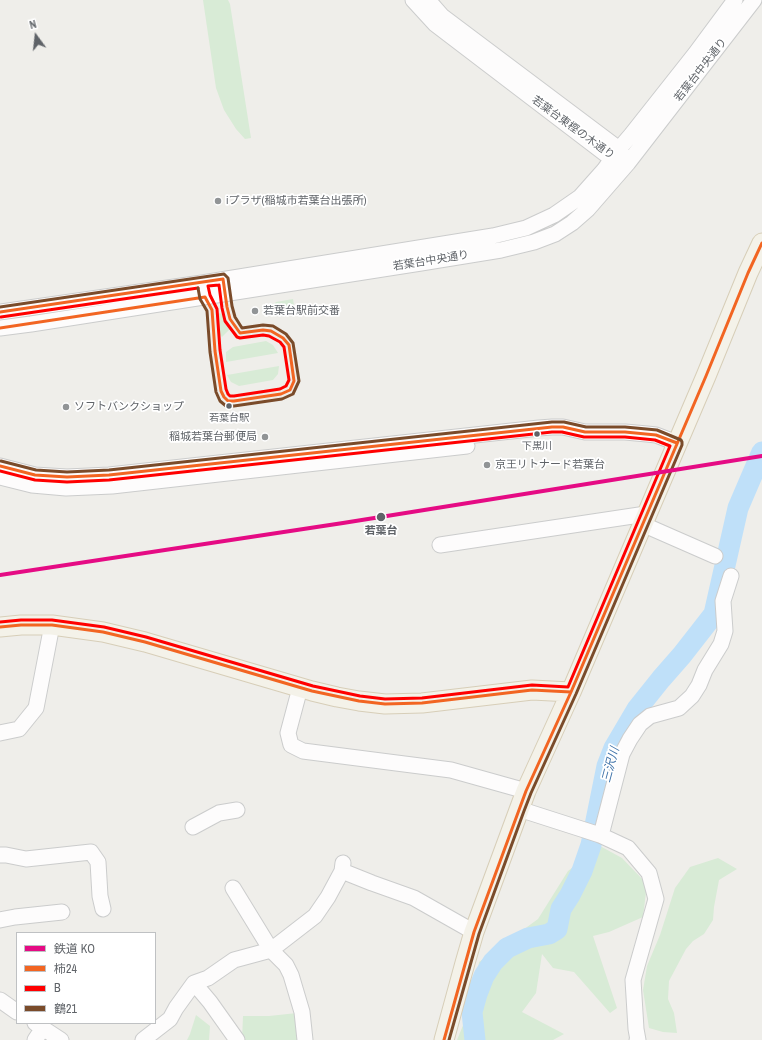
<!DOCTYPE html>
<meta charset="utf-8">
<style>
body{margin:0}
#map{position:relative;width:762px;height:1040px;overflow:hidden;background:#efeeea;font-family:"Archivo Narrow","Noto Sans JP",sans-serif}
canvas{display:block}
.legend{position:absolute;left:16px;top:932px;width:140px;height:92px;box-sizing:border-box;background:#fff;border:1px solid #bfc1c3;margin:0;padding:5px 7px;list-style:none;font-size:12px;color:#5f6368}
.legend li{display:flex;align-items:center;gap:8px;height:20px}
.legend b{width:20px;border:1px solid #bfc1c3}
.north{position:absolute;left:16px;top:16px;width:40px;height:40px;-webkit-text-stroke:3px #fff;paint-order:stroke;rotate:345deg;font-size:11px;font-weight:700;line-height:16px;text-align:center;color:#5f6368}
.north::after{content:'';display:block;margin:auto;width:14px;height:18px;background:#5f6368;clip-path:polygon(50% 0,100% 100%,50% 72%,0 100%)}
</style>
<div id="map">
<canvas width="762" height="1040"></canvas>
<ul class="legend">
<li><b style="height:5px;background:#e50b84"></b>鉄道 KO</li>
<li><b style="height:5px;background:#f26522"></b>柿24</li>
<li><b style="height:5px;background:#f00"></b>B</li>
<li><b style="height:5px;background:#7a4b2a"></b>鶴21</li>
</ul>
<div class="north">N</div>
</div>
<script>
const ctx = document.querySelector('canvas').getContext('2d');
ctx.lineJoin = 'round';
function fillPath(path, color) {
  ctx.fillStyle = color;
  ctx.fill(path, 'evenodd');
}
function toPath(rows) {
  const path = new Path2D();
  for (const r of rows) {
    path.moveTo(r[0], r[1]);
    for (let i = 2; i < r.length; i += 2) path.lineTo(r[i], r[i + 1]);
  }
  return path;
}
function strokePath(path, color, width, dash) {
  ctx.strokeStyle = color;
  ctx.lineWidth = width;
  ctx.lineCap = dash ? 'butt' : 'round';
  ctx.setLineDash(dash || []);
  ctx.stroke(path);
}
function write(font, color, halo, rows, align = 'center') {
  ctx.font = font + ' "Archivo Narrow","Noto Sans JP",sans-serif';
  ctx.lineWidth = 3.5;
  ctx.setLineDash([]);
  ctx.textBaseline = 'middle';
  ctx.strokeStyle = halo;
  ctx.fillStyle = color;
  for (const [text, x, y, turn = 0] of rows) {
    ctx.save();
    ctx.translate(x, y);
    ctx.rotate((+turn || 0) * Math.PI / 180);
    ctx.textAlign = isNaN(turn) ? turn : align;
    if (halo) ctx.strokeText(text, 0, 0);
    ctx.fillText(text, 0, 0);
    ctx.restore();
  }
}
const green = toPath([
 [203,0,228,0,230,4,251,138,245,139,236,129,224,110,216,88],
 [293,299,294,305,290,306,290,310,277,311,274,309,273,305,276,302],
 [217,313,223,314,225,322,230,329,222,337,220,335],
 [266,341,273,345,278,353,226,362,226,352,233,347],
 [279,366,278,374,273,380,239,386,231,382,227,375],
 [600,846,622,858,647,884,643,917,609,932,593,936,617,1008,610,1013,574,972,553,968,542,954,536,993,522,1012,564,1034,553,1040,457,1040,473,1001,479,962,538,919,568,871],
 [718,858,737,869,719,880,714,907,713,920,704,934,693,941,686,949,669,981,668,999,674,1013,677,1033,663,1032,649,1028,643,990,647,966,660,935,675,888,690,867],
 [297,1013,298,1040,242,1040,243,1016,269,1016],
 [196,1015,210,1026,209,1040,187,1040,190,1034]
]);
const river = toPath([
 [475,1040,472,1012,477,994,484,976,493,962,507,948,528,938,549,934,557,929,561,909,570,895,582,871,591,845,607,766,614,748,637,709,661,679,682,655,714,614,738,508,762,452]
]);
const minor = toPath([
 [413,0,435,24,612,159,621,161],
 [428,0,442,16,619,149,624,157],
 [0,312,202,283,493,236,526,228,554,215,580,197,604,170,619,149,631,135,695,54,735,0],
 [0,328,31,324,421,263,501,250,534,242,555,234,572,223,588,209,628,163,754,0],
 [0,466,35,475,67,477,109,475,539,428,552,427,563,427,585,432,625,432,647,434,656,435,677,443],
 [0,477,32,485,66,488,112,486,467,446],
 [642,524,715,556],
 [440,545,646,514],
 [300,688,288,733,291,745,303,751,451,770,526,791],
 [0,733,19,729,36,708,52,625],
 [519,809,600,835,628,848,649,873,656,899,633,980,636,1029,638,1040,637,1040],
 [193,827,219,813,237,810],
 [601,835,622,754,630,739,640,724,650,716,679,708,692,696,699,685,705,670,721,644,725,631,723,601,731,576],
 [0,855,6,855,26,859,91,852,98,862,100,896,103,909],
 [343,863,342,871,372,883,414,898,474,932],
 [233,888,271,950,286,965,291,975,302,1012,305,1040],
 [0,920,15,917,62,912],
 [194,983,210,1002,237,1040],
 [0,1000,17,1012],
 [35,1023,61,1040],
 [35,1040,43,1028],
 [143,1040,170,1019,176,1008,194,983,208,978,234,960,271,950,315,916,328,897,342,871]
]);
const major = toPath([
 [0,627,21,625,52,625,103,632,145,642,312,691,337,697,359,701,385,704,422,703,532,690,571,692],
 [444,1040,465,963,474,932,526,791,571,692,706,376,748,273,762,243]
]);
const bus1 = toPath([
 [0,312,223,279,227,307,230,319,240,333,263,330,271,331,283,338,289,345,294,381,290,390,281,394,234,401,228,401,224,397,221,391,215,351,212,310,205,297,0,328],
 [0,466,35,475,67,477,109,475,552,427,563,427,585,432,625,432,656,435,677,443],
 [0,627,21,625,52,625,103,632,145,642,312,691,359,701,385,704,422,703,532,690,571,692],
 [444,1040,474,932,526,791,571,692,706,376,748,273,762,243]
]);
const bus2 = toPath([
 [219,285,222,308,225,321,237,337,240,338,263,335,269,336,280,342,284,347,289,380,286,386,280,389,234,396,230,396,228,394,226,389,220,350,217,309,210,295,208,286,219,285],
 [1,317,198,288],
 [0,471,35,480,67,482,109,480,552,432,562,432,584,437,625,437,655,440,670,446,568,687,532,685,422,698,385,699,360,696,313,686,146,637,104,627,52,620,21,620,0,622]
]);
const bus3 = toPath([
 [0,307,224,274,228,278,232,306,235,317,242,328,263,325,273,326,286,334,293,343,299,381,293,394,282,399,234,406,226,406,220,401,216,392,210,352,207,311,200,299,198,288],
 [1,461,36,470,67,472,109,470,552,422,564,422,586,427,625,427,657,430,681,440,682,442,682,445,576,694,531,793,524,811,479,934,449,1040]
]);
const rail1 = toPath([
 [0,575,343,523,762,456]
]);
const markers = [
 [218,201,4,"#919496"],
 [255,311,4,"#919496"],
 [229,406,3.5,"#5f6368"],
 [66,407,4,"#919496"],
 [537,434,3.5,"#5f6368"],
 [265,437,4,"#919496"],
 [487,465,4,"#919496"],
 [381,517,5,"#5f6368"]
];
const busNames = [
 ["若葉台駅",229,418],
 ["下黒川",537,446]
];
const streetNames = [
 ["若葉台中央通り",701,70,-52],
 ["若葉台東樫の木通り",573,128,36],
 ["若葉台中央通り",431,261,-9]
];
const poiNames = [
 ["iプラザ(稲城市若葉台出張所)",226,201],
 ["若葉台駅前交番",263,311],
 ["ソフトバンクショップ",74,407],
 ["稲城若葉台郵便局",257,437,"right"],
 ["京王リトナード若葉台",495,465]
];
const stopNames = [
 ["若葉台",381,531]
];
const waterNames = [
 ["三沢川",611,765,-75]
];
fillPath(green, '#d8ebd6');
strokePath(river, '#bfe0f9', 21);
strokePath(minor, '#cbcccc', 17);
strokePath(major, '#d7ceb8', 21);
strokePath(minor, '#fdfcfc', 15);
strokePath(major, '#f4f2e9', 19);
strokePath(bus1, '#f26522', 3);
strokePath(bus2, '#f00', 3);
strokePath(bus3, '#7a4b2a', 3);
strokePath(rail1, '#e50b84', 4);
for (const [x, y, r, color] of markers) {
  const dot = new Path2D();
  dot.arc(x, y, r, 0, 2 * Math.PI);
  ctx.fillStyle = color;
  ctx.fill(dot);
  strokePath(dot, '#fff', 1.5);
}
write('10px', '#5f6368', '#fff', busNames);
write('11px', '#5f6368', '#fff', streetNames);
write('11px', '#5f6368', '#fff', poiNames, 'left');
write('bold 11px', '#5f6368', '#fff', stopNames);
write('italic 12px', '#4174aa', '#fff', waterNames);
</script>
